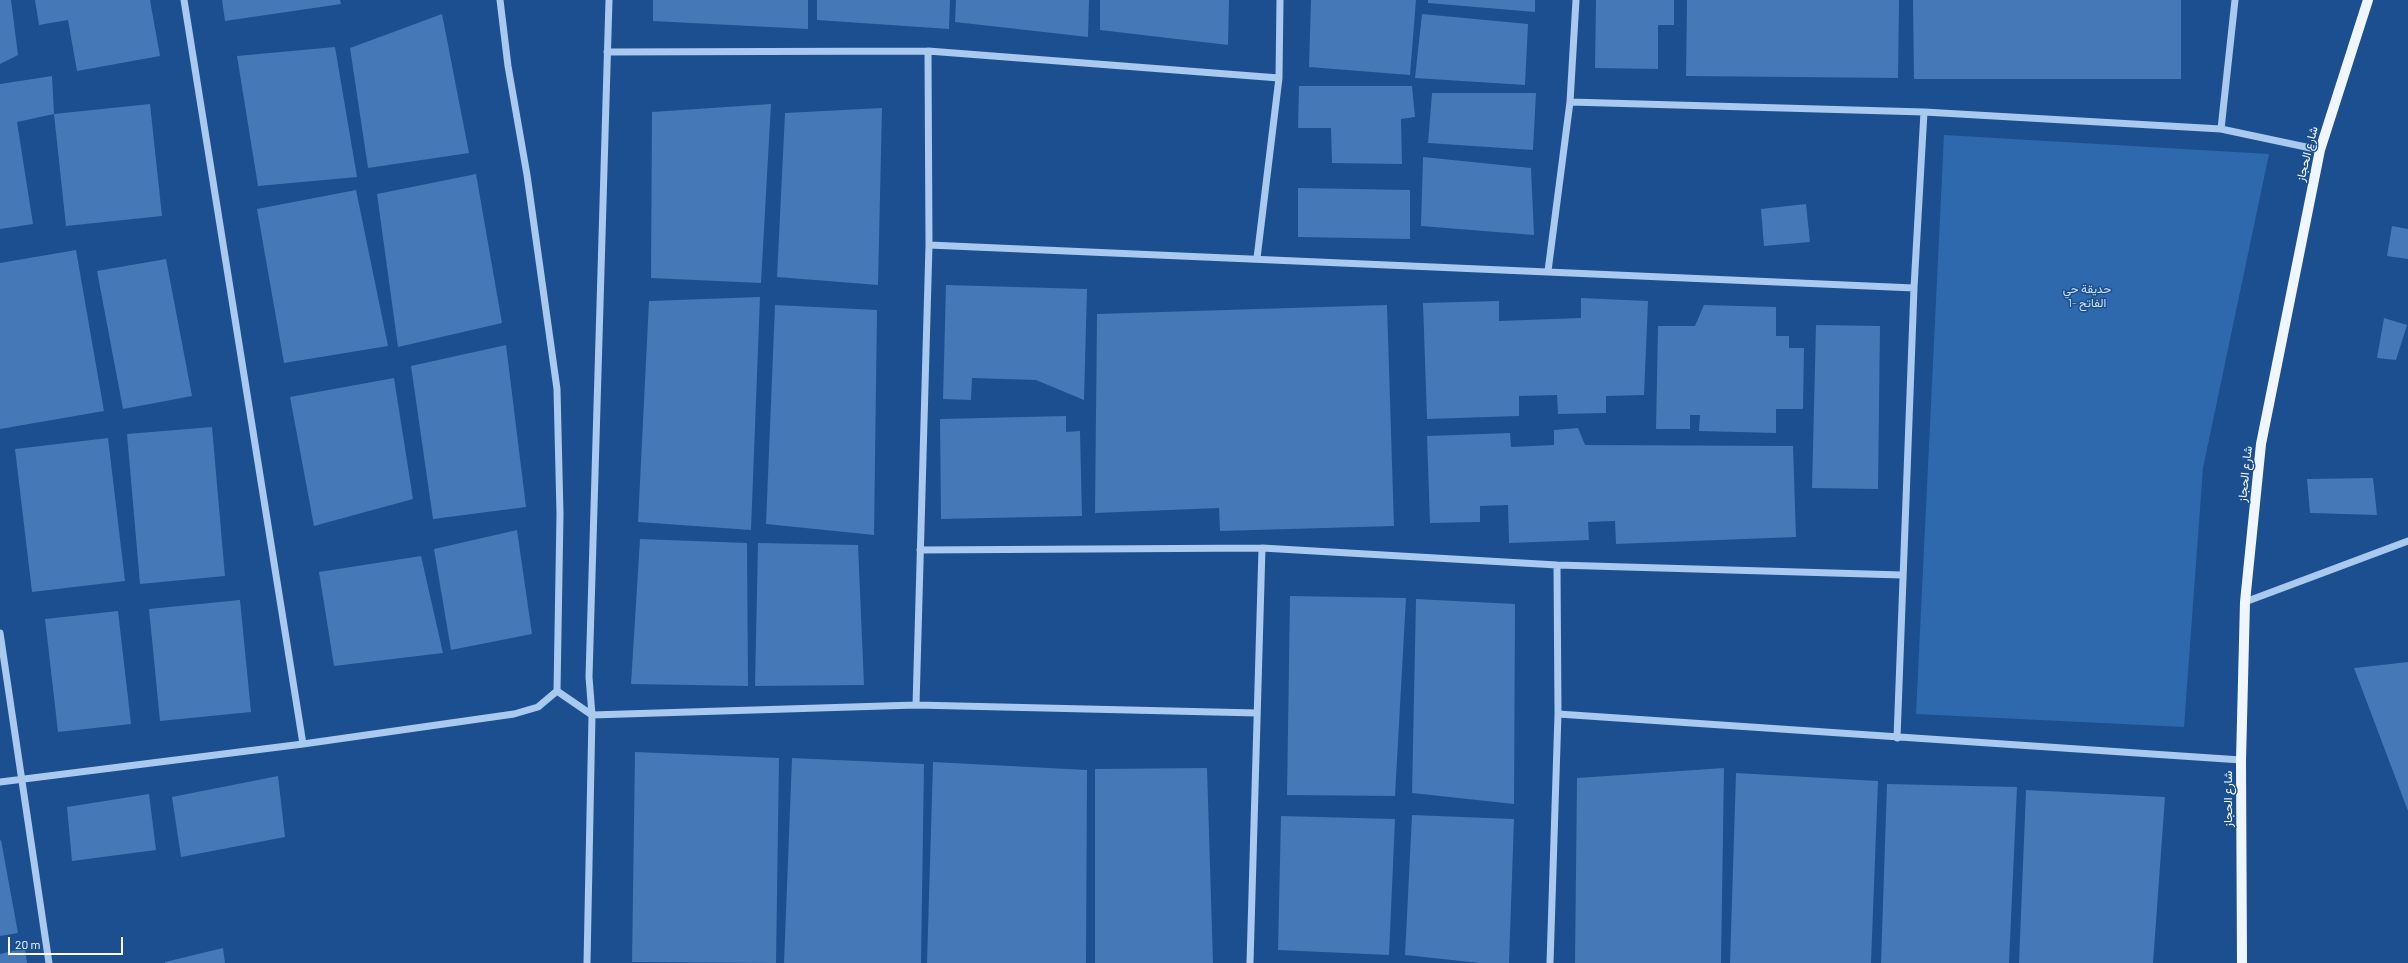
<!DOCTYPE html>
<meta charset="utf-8">
<style>
body{margin:0}
#map{position:relative;width:2408px;height:963px;overflow:hidden;background:#1b4f8f;font-family:Barlow,sans-serif}
canvas{display:block}
.scale{position:absolute;left:8px;top:937px;width:115px;height:18px;box-sizing:border-box;border:2px solid #fff;border-top:0;padding-left:5px;font-size:12px;line-height:14px;white-space:nowrap;color:#fff;-webkit-text-stroke:3px #1b4f8f;paint-order:stroke}
</style>
<div id="map">
<canvas width="2408" height="963"></canvas>
<div class="scale">20 m</div>
</div>
<script>
const ctx = document.querySelector('canvas').getContext('2d');
ctx.lineJoin = 'round';
function fillPath(path, color) {
  ctx.fillStyle = color;
  ctx.fill(path, 'evenodd');
}
function toPath(rows) {
  const path = new Path2D();
  for (const r of rows) {
    path.moveTo(r[0], r[1]);
    for (let i = 2; i < r.length; i += 2) path.lineTo(r[i], r[i + 1]);
  }
  return path;
}
function strokePath(path, color, width, dash) {
  ctx.strokeStyle = color;
  ctx.lineWidth = width;
  ctx.lineCap = dash ? 'butt' : 'round';
  ctx.setLineDash(dash || []);
  ctx.stroke(path);
}
function write(font, color, halo, rows, align = 'center') {
  ctx.font = font + ' Barlow,Vazirmatn,sans-serif';
  ctx.lineWidth = 3;
  ctx.setLineDash([]);
  ctx.textBaseline = 'middle';
  ctx.strokeStyle = halo;
  ctx.fillStyle = color;
  for (const [text, x, y, turn = 0] of rows) {
    ctx.save();
    ctx.translate(x, y);
    ctx.rotate((+turn || 0) * Math.PI / 180);
    ctx.textAlign = isNaN(turn) ? turn : align;
    if (halo) ctx.strokeText(text, 0, 0);
    ctx.fillText(text, 0, 0);
    ctx.restore();
  }
}
const green = toPath([
 [1944,135,2269,154,2203,468,2184,727,1916,714]
]);
const building = toPath([
 [0,0,11,0,18,55,0,64],
 [35,0,150,0,160,56,77,71,68,20,39,25],
 [222,0,340,0,341,4,225,21],
 [653,0,808,0,808,29,653,21],
 [817,0,950,0,949,29,817,20],
 [956,0,1089,0,1088,37,955,22],
 [1100,0,1229,0,1228,45,1100,30],
 [1311,0,1416,0,1410,75,1309,67],
 [1428,0,1535,0,1535,12,1428,3],
 [1596,0,1674,0,1674,25,1658,25,1658,69,1595,68],
 [1687,0,1899,0,1898,78,1686,76],
 [1913,0,2181,0,2181,79,1914,79],
 [442,14,469,153,368,168,350,48],
 [1422,14,1528,24,1525,85,1415,78],
 [335,47,357,177,258,186,237,56],
 [52,76,54,114,17,122,33,224,0,229,0,84],
 [1299,86,1412,86,1415,117,1401,119,1402,164,1332,163,1331,128,1298,128],
 [1432,93,1536,93,1533,150,1428,143],
 [150,104,162,216,66,226,54,114],
 [771,104,761,283,651,278,652,112],
 [882,108,878,285,777,277,785,113],
 [1423,157,1531,168,1534,235,1421,226],
 [476,174,502,323,398,347,377,194],
 [1298,188,1410,190,1410,239,1298,237],
 [356,190,388,346,284,363,257,209],
 [1806,204,1810,242,1764,246,1761,209],
 [2392,226,2408,229,2408,259,2387,256],
 [76,250,104,411,0,429,0,263],
 [166,259,192,396,123,409,97,271],
 [946,285,1087,289,1084,400,1036,380,972,378,971,400,943,399],
 [760,297,751,530,638,522,649,301],
 [1581,298,1648,301,1644,395,1606,396,1606,413,1558,414,1557,395,1519,396,1519,416,1427,419,1423,303,1499,301,1499,321,1581,318],
 [775,305,877,310,874,535,766,524],
 [1387,305,1394,526,1220,531,1219,508,1095,513,1097,314],
 [1704,305,1776,307,1776,336,1789,336,1789,348,1804,348,1803,409,1776,409,1776,433,1699,431,1700,415,1690,415,1690,429,1656,429,1658,326,1695,326],
 [2384,318,2407,325,2396,360,2377,358],
 [1816,325,1880,326,1878,489,1812,488],
 [506,345,526,507,433,519,411,366],
 [394,378,413,499,314,526,290,397],
 [1066,416,1066,432,1080,431,1082,516,941,519,940,419],
 [212,427,225,576,140,584,127,434],
 [1578,428,1585,445,1793,446,1796,537,1616,544,1615,521,1588,522,1589,540,1509,543,1508,505,1480,506,1480,522,1430,523,1427,436,1510,433,1511,447,1554,445,1554,430],
 [108,438,125,581,32,592,15,449],
 [2373,478,2377,515,2310,513,2307,479],
 [517,530,532,634,451,650,434,549],
 [640,539,747,543,748,686,631,684],
 [758,543,858,545,864,685,755,686],
 [421,556,443,653,334,666,319,572],
 [1290,596,1406,598,1395,796,1287,795],
 [1416,599,1515,604,1514,804,1412,793],
 [240,600,251,712,160,721,149,609],
 [118,611,131,724,58,732,45,619],
 [2408,662,2408,811,2354,668],
 [635,752,779,758,776,963,632,962],
 [792,758,924,764,921,963,784,963],
 [933,762,1087,770,1086,963,927,963],
 [1207,768,1213,963,1095,963,1095,769],
 [1724,768,1721,963,1575,963,1577,778],
 [1736,773,1878,781,1871,963,1730,963],
 [278,776,285,837,181,857,172,797],
 [1887,784,2017,787,2009,963,1881,963],
 [2026,790,2165,797,2153,963,2019,963],
 [149,794,156,850,72,861,67,807],
 [1412,815,1514,819,1509,963,1480,963,1405,955],
 [1281,816,1395,819,1389,955,1278,950],
 [1,840,18,933,0,936,0,841],
 [25,948,27,963,0,963,0,954],
 [223,948,225,963,165,963,165,962]
]);
const minor = toPath([
 [184,0,303,744],
 [607,52,928,51,1279,78],
 [1570,102,1924,112,2221,129,2320,150],
 [2221,129,2235,0],
 [929,245,1914,288],
 [1257,258,1279,78,1280,0],
 [1548,271,1570,102,1576,0],
 [920,550,1262,548,1557,565,1902,575],
 [2245,602,2408,541],
 [0,633,49,963],
 [557,691,592,715,916,705,1257,713],
 [916,705,929,245,928,51],
 [1558,714,2241,760],
 [1897,738,1914,288,1924,112],
 [0,782,303,744,514,714,538,707,557,691,560,514,557,389,527,175,508,66,500,0],
 [587,963,592,715,589,677,609,0],
 [1250,963,1262,548],
 [1550,963,1558,714,1557,565]
]);
const major = toPath([
 [2242,963,2241,760,2245,602,2261,444,2320,150,2368,0]
]);
const streetNames = [
 ["شارع الحجاز",2307,154,-76],
 ["شارع الحجاز",2245,474,-84],
 ["شارع الحجاز",2228,799,-90]
];
const parkNames = [
 ["حديقة حي",2087,289],
 ["الفاتح -1",2087,303]
];
fillPath(green, '#2e69ad');
fillPath(building, '#4478b7');
strokePath(minor, '#a9c9ee', 7);
strokePath(major, '#f0f6ff', 10);
write('12px', '#fff', '#1b4f8f', streetNames);
write('12px', '#cfe3fa', '#1b4f8f', parkNames);
</script>
